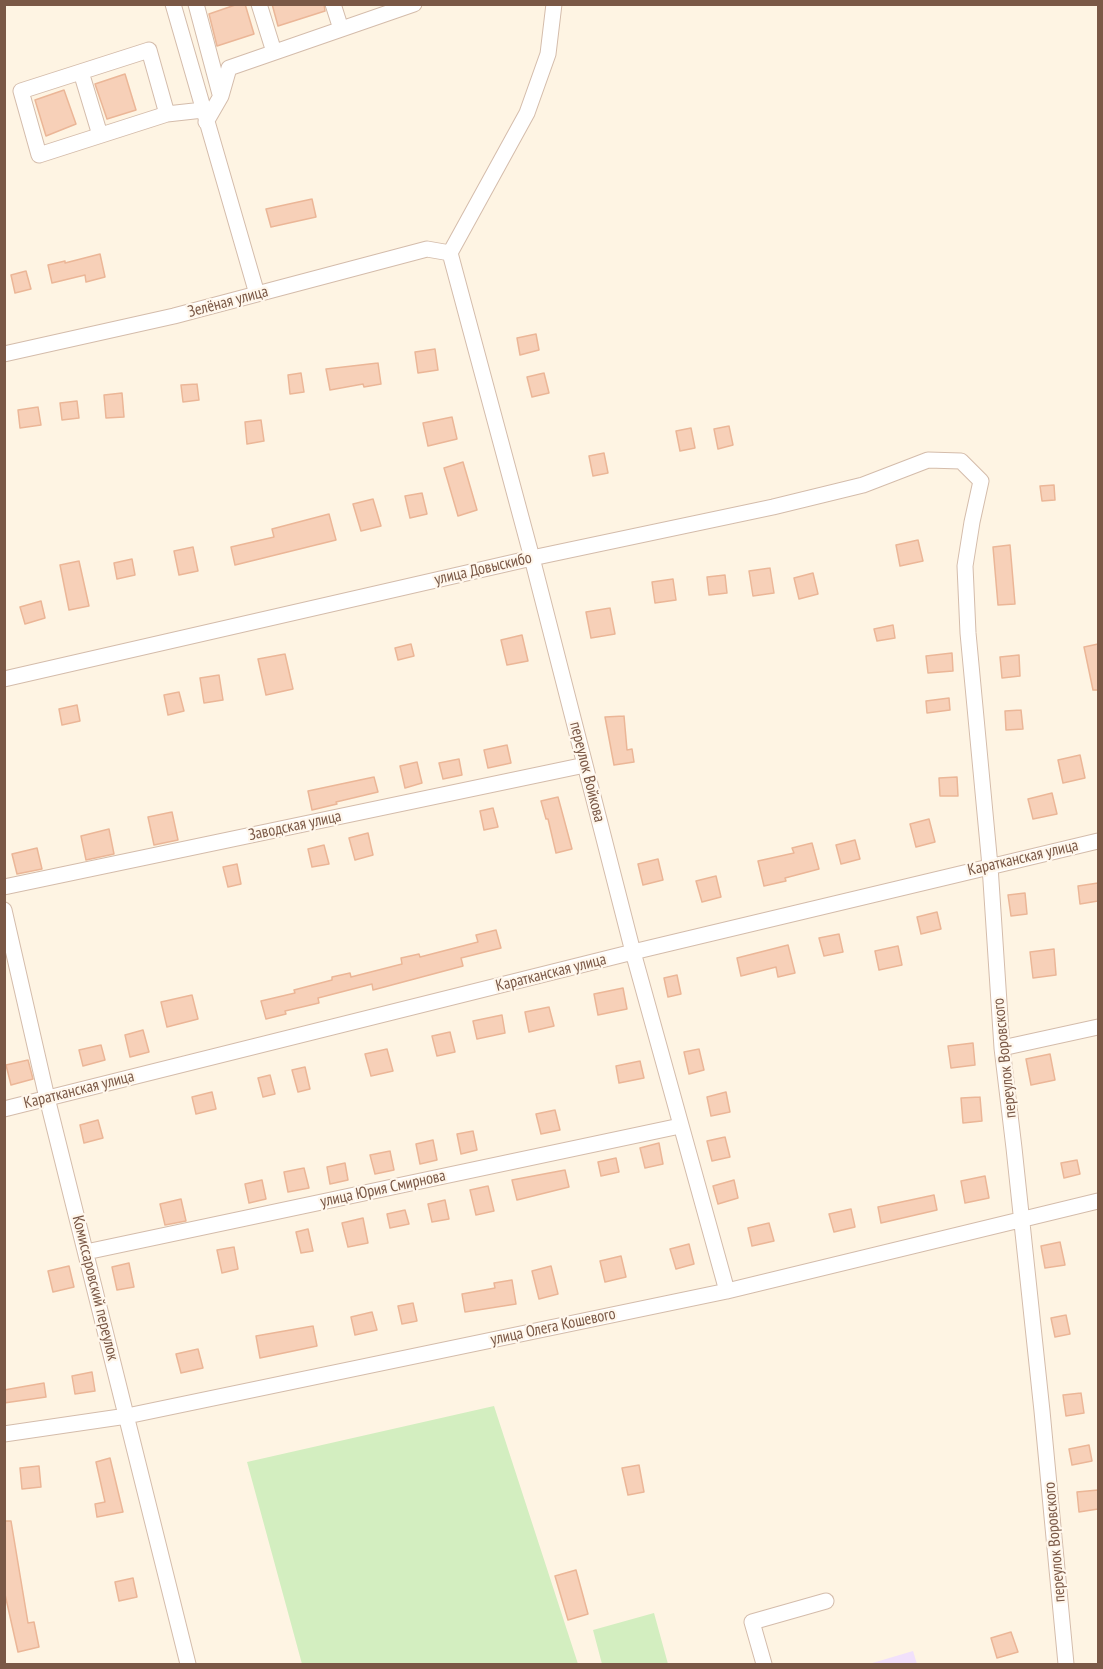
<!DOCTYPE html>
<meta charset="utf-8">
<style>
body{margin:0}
#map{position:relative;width:1103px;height:1669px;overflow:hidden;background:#fef4e3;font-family:"PT Sans Narrow",sans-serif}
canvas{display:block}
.frame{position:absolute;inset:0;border:6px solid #7a5846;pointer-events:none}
</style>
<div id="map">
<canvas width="1103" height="1669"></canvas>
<div class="frame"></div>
</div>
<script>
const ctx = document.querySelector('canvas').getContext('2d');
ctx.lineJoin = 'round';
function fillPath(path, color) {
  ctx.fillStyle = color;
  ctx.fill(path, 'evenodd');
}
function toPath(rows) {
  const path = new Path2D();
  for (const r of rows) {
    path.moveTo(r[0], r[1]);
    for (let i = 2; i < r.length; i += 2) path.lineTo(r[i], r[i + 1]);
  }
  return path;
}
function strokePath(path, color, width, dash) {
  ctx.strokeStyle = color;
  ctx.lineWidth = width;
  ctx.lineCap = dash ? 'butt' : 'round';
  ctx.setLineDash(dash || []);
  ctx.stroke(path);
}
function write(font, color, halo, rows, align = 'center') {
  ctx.font = font + ' "PT Sans Narrow",sans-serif';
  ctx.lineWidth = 4.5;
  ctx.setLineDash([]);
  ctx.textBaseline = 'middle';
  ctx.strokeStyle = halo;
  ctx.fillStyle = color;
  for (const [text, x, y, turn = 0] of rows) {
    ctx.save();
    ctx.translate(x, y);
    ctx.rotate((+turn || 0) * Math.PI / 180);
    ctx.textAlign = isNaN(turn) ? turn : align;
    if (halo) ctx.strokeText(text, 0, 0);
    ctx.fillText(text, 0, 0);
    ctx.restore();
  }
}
const education = toPath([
 [913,1651,917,1664,869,1664]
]);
const green = toPath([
 [494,1406,578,1664,302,1664,247,1462],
 [654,1613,668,1664,602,1664,593,1630]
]);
const building = toPath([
 [238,4,245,4,254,34,217,46,209,14,238,4],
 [272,4,324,4,325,11,278,26,272,4],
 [125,74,136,110,107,119,95,84,125,74],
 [64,90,76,124,46,136,35,100,64,90],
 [312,199,316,217,271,227,266,209,312,199],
 [100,254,105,277,86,282,85,275,52,283,48,265,65,261,65,263,100,254],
 [26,271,31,289,15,293,11,275,26,271],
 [536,334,539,350,520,355,517,338,536,334],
 [435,349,438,370,418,373,415,352,435,349],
 [378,363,381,384,364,387,363,384,330,390,326,369,378,363],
 [301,373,304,392,290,394,288,375,301,373],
 [544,373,549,393,532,397,527,377,544,373],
 [197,384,199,400,183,402,181,385,197,384],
 [122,393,124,417,106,418,104,395,122,393],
 [77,401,79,418,62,420,60,403,77,401],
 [38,407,41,425,20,428,18,410,38,407],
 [452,417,457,439,428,446,423,423,452,417],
 [261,420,264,441,247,444,245,422,261,420],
 [729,426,733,445,718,449,714,429,729,426],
 [691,428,695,448,680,451,676,431,691,428],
 [604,453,608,473,593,476,589,456,604,453],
 [463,462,477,510,458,516,444,468,463,462],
 [1054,485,1055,500,1042,501,1040,486,1054,485],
 [422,493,427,514,410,518,405,496,422,493],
 [373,499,381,526,361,531,353,504,373,499],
 [329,514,336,540,235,565,231,547,274,537,272,529,329,514],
 [918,540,923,561,900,566,896,545,918,540],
 [1010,545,1015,604,998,605,993,547,1010,545],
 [193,547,198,571,179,575,174,551,193,547],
 [132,559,135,575,117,579,114,563,132,559],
 [79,561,89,606,69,610,60,565,79,561],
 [770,568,774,593,753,596,749,571,770,568],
 [813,573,818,594,799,599,794,578,813,573],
 [725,575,727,593,709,595,707,577,725,575],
 [673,579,676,600,655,603,652,582,673,579],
 [41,601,45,618,25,624,20,607,41,601],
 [610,608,615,634,591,638,586,612,610,608],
 [893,625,895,638,877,641,874,629,893,625],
 [522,635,528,661,507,665,501,640,522,635],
 [411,644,414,656,398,660,395,648,411,644],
 [1098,644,1098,690,1093,690,1084,647,1098,644],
 [952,653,953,671,928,673,926,656,952,653],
 [285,654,293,689,266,695,258,659,285,654],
 [1019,655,1020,676,1002,678,1000,657,1019,655],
 [219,675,223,700,204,703,200,678,219,675],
 [179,692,184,711,168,715,164,695,179,692],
 [949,698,950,710,927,713,926,701,949,698],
 [77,705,80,721,62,725,59,709,77,705],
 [1021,710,1023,729,1006,730,1005,711,1021,710],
 [624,716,627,750,632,749,634,762,614,765,605,717,624,716],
 [507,745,511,763,488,768,484,750,507,745],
 [1080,755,1085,778,1063,783,1058,760,1080,755],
 [459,759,462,775,443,779,439,763,459,759],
 [417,762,422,783,405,788,400,766,417,762],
 [374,777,378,792,336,802,337,804,312,810,308,791,374,777],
 [957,777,958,796,940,796,939,778,957,777],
 [1052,793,1057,814,1033,819,1028,799,1052,793],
 [558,797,572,849,556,853,548,819,546,819,541,801,558,797],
 [493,808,498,827,484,830,480,811,493,808],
 [172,812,178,840,154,845,148,817,172,812],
 [929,819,935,842,916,847,910,824,929,819],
 [109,829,114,854,86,860,81,836,109,829],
 [368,833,373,855,355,860,349,838,368,833],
 [855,840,860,859,841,864,836,845,855,840],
 [812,843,819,869,785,878,786,881,764,886,758,861,794,853,792,848,812,843],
 [324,845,329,864,312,867,308,849,324,845],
 [37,848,42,869,17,874,12,854,37,848],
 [658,859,663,880,643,885,638,864,658,859],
 [237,864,241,884,228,887,223,867,237,864],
 [716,876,721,897,702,902,696,881,716,876],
 [1098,883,1098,901,1080,904,1078,886,1098,883],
 [1025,893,1027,914,1011,916,1008,895,1025,893],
 [937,912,941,929,921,934,917,917,937,912],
 [496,930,501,948,461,958,463,966,373,990,372,984,318,998,319,1003,285,1011,286,1014,266,1019,261,1001,295,993,294,990,332,980,332,977,350,973,351,977,402,964,401,958,419,954,420,957,478,942,476,935,496,930],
 [839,934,843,952,824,956,819,938,839,934],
 [788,945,795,973,778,977,776,967,741,976,737,958,788,945],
 [898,946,902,965,879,970,875,951,898,946],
 [1054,949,1056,975,1033,978,1030,952,1054,949],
 [677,975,681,994,668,997,664,978,677,975],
 [623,988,627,1009,598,1015,594,994,623,988],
 [192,995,198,1019,167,1027,161,1002,192,995],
 [549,1007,554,1026,529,1032,525,1012,549,1007],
 [502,1015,505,1033,477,1039,473,1021,502,1015],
 [143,1030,149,1052,130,1057,125,1035,143,1030],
 [450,1032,455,1052,437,1056,432,1036,450,1032],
 [973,1043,975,1065,951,1068,948,1046,973,1043],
 [101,1045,105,1060,83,1066,79,1050,101,1045],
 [387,1049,393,1071,371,1076,365,1054,387,1049],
 [699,1049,704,1070,689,1074,684,1052,699,1049],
 [1050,1054,1055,1080,1031,1085,1026,1059,1050,1054],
 [28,1060,33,1079,11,1085,6,1065,28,1060],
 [640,1061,644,1078,619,1083,616,1066,640,1061],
 [305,1067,310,1089,298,1092,292,1070,305,1067],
 [270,1075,275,1094,263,1097,258,1078,270,1075],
 [212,1092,216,1109,196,1114,192,1097,212,1092],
 [726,1092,730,1112,711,1116,707,1097,726,1092],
 [980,1097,982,1121,963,1123,961,1098,980,1097],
 [555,1110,560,1130,541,1134,536,1114,555,1110],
 [98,1120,103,1138,84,1143,80,1125,98,1120],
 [473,1131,477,1150,461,1154,457,1134,473,1131],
 [725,1137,730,1157,712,1161,707,1141,725,1137],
 [433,1140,437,1160,420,1164,416,1144,433,1140],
 [659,1143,663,1164,645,1168,640,1148,659,1143],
 [390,1151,394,1170,375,1174,370,1155,390,1151],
 [616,1158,619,1172,601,1176,598,1162,616,1158],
 [1077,1160,1080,1174,1064,1178,1061,1163,1077,1160],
 [345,1163,348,1180,330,1184,327,1167,345,1163],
 [304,1168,309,1188,288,1192,284,1172,304,1168],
 [565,1170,569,1187,517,1200,512,1180,565,1170],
 [985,1176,989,1198,965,1203,961,1181,985,1176],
 [262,1180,266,1199,249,1203,245,1184,262,1180],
 [734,1180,738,1198,718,1204,713,1186,734,1180],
 [488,1186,494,1211,476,1215,470,1190,488,1186],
 [934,1195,937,1210,881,1223,878,1207,934,1195],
 [181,1199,186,1221,165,1225,160,1204,181,1199],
 [445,1200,449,1219,432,1222,428,1204,445,1200],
 [851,1209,855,1227,834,1232,829,1214,851,1209],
 [405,1210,409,1224,390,1228,387,1214,405,1210],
 [363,1218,368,1243,348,1247,342,1223,363,1218],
 [769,1223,774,1241,752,1246,748,1228,769,1223],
 [308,1229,313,1251,301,1253,296,1232,308,1229],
 [1060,1242,1065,1265,1045,1268,1041,1246,1060,1242],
 [689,1244,694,1264,676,1269,670,1249,689,1244],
 [234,1247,238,1269,222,1273,217,1250,234,1247],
 [621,1256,626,1277,605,1282,600,1261,621,1256],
 [129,1263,134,1287,117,1290,112,1267,129,1263],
 [69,1266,74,1287,53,1292,48,1271,69,1266],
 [551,1266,558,1294,539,1299,532,1271,551,1266],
 [512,1280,516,1304,465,1312,462,1294,495,1288,494,1283,512,1280],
 [413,1303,417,1321,402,1324,398,1306,413,1303],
 [372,1312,377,1330,355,1335,351,1317,372,1312],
 [1066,1315,1070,1334,1055,1337,1051,1318,1066,1315],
 [313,1326,317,1346,260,1358,256,1336,313,1326],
 [198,1349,203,1368,181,1373,176,1354,198,1349],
 [92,1372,95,1391,75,1394,72,1376,92,1372],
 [44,1383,46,1397,4,1403,4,1390,44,1383],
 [1081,1393,1084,1413,1066,1416,1063,1395,1081,1393],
 [1089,1445,1092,1461,1072,1465,1069,1449,1089,1445],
 [110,1458,123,1512,97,1517,95,1504,105,1502,96,1462,110,1458],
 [639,1465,644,1492,628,1495,622,1468,639,1465],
 [39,1466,41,1487,22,1489,20,1468,39,1466],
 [1098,1490,1098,1509,1079,1512,1077,1492,1098,1490],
 [4,1521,11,1521,28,1623,34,1622,39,1647,18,1652,4,1590,4,1521],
 [576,1570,588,1614,568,1620,555,1576,576,1570],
 [133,1578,137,1597,119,1601,115,1582,133,1578],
 [1011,1632,1018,1652,997,1658,991,1638,1011,1632]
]);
const minor = toPath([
 [173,4,257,294],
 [196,4,220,94],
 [259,4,274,52],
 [333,4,341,29],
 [81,72,100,135],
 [167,114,149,50,21,91,39,155,167,114,203,110],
 [206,122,221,96,229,68,414,4],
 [450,253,532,558,633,952,727,1291],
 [450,253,527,113,548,54,554,4],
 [4,354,174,316,427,249,450,253],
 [4,679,532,558,773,507,863,485,928,460,961,461,981,481,972,522,965,566,968,633,990,866,1002,1048,1014,1148,1042,1411,1066,1664],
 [4,887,585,765],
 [4,910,47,1098,188,1664],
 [1002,1048,1098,1027],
 [4,1109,633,952,1098,841],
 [86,1252,680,1126],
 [4,1434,127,1416,727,1291,1098,1201],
 [764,1664,752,1622,826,1601]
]);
const streetNames = [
 ["Зелёная улица",228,302,-15],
 ["улица Довыскибо",483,569,-13],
 ["переулок Войкова",587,772,76],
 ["Заводская улица",295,826,-12],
 ["Каратканская улица",1023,858,-13],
 ["Каратканская улица",551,973,-14],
 ["переулок Воровского",1005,1058,-96],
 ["Каратканская улица",79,1090,-14],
 ["улица Юрия Смирнова",383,1189,-12],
 ["Комиссаровский переулок",95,1288,76],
 ["улица Олега Кошевого",553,1327,-12],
 ["переулок Воровского",1055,1542,-95]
];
fillPath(education, '#f1e0fb');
fillPath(green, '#d3eec0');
fillPath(building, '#f7d0b8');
strokePath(building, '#ebb697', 1.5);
strokePath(minor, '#d4bcab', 17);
strokePath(minor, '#fff', 15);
write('16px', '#7a5846', '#fff7ec', streetNames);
</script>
